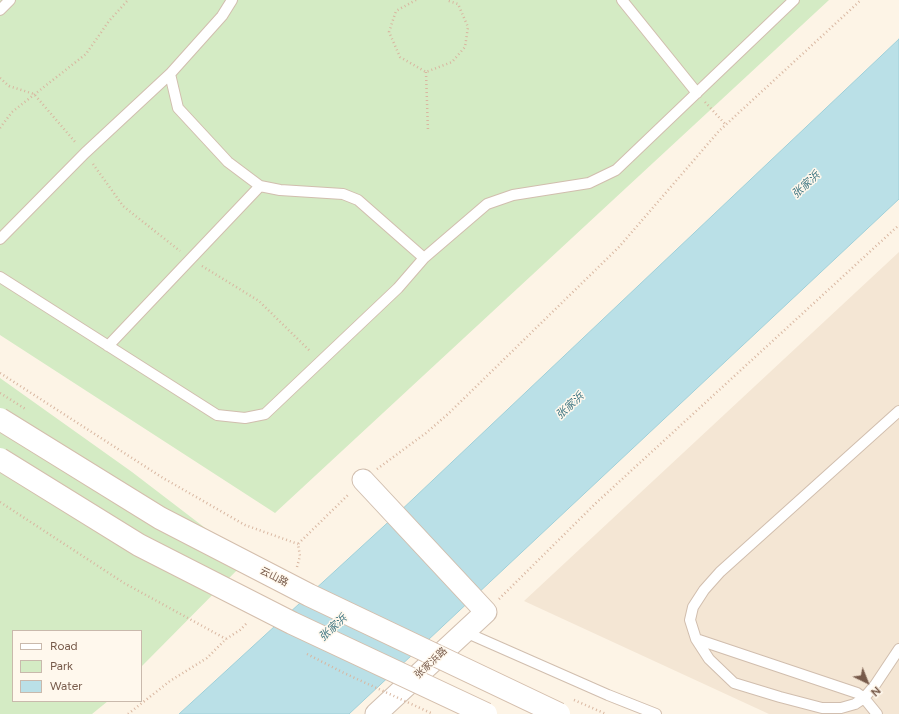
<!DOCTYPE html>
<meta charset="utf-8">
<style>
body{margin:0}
#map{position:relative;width:899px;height:714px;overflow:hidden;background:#fdf4e6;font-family:Figtree,sans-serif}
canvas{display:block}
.legend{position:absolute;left:12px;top:630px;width:130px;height:72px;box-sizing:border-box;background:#fff8ed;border:1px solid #c9b9ac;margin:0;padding:5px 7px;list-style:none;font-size:12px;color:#775a4a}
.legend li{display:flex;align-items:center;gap:8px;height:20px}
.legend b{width:20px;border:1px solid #c9b9ac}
.north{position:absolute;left:847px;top:662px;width:40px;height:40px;-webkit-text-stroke:3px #fff8ed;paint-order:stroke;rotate:137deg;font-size:11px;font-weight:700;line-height:16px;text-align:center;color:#775a4a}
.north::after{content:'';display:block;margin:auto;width:14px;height:18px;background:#775a4a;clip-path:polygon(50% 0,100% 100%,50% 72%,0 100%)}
</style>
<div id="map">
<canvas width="899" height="714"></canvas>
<ul class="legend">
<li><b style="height:5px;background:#fff"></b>Road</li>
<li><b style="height:11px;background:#d4ebc4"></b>Park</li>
<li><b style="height:11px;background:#bae0e7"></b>Water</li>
</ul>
<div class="north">N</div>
</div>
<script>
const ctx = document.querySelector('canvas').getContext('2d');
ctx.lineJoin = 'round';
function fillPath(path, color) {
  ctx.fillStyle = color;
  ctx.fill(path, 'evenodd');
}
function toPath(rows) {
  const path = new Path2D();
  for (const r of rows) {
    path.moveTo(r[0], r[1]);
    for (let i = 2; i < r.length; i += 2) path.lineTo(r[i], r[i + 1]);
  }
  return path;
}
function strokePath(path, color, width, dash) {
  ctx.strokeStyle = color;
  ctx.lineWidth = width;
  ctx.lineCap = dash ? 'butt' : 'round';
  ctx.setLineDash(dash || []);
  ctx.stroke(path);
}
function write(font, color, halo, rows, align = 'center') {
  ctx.font = font + ' Figtree,"Noto Sans SC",sans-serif';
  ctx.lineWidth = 3;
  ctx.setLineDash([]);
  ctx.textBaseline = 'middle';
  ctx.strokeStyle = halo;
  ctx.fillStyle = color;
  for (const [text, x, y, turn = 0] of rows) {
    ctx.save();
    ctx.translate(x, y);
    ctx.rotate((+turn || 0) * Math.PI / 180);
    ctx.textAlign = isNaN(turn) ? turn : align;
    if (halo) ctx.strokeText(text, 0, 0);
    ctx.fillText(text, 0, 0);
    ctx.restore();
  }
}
const residential = toPath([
 [899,252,899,714,769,714,524,601]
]);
const green = toPath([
 [0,0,829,0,275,513,0,335],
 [0,378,132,472,247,560,141,667,141,631,13,631,13,701,108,701,92,714,0,714]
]);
const water = toPath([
 [899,39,899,199,349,714,179,714,396,515,899,39]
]);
const path = toPath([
 [416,0,396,11,389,32,400,57,426,72,452,62,465,47,468,27,458,4,446,0],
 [426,72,428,132],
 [0,78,9,86,34,94,76,143],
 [705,102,726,125],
 [0,128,12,112,86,54,109,21,128,0],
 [93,164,123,206,180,251],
 [202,266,259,301,311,352],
 [0,373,163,478,245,525,298,544],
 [377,469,426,433,448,414,619,247,719,131,861,0],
 [0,502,124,583,226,639],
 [297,567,300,556,298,544,349,494],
 [499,599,596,503,899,225],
 [128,714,170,681,207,658,226,639,240,630,248,622]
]);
const lane = toPath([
 [622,0,697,93],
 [0,10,10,0],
 [170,74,178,108,228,162,260,186,280,190,343,194,358,200,424,258],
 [0,239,85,153,170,74,222,16,232,0],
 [0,277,217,415,245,418,265,414,398,288,424,258,487,204,513,195,589,183,616,170,794,0],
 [108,346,260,186],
 [899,411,720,572,704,590,693,607,690,620,696,639,709,659,734,683,780,697,822,708,841,708,855,704,864,698,875,685,899,649],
 [465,632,608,695,656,714],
 [696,639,857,693,864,698,877,714]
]);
const street = toPath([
 [363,480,486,612,376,714]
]);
const pathBridge = toPath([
 [0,393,27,410],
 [307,654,344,673,433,714],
 [574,700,606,714]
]);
const secondaryBridge = toPath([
 [0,419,160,518,309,595,559,714],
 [0,459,139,545,292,623,486,714]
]);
const streetNames = [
 ["云山路",274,577,27],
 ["张家浜路",431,663,-43]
];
const waterNames = [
 ["张家浜",806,185,-43],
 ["张家浜",570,406,-43],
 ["张家浜",333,628,-43]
];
fillPath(residential, '#f4e6d4');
fillPath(green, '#d4ebc4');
fillPath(water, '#bae0e7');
strokePath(water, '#a0d0d9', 1);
strokePath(lane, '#d1beae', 12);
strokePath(street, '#d1beae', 23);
strokePath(path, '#d8b6a0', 2.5, [1, 3]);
strokePath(lane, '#fff', 10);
strokePath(street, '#fff', 21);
strokePath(secondaryBridge, '#d4beac', 24, []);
strokePath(pathBridge, '#d8b6a0', 2.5, [1, 3]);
strokePath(secondaryBridge, '#fff', 22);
write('10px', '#775a4a', '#fff8ed', streetNames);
write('italic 11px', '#407783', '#fff8ed', waterNames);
</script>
